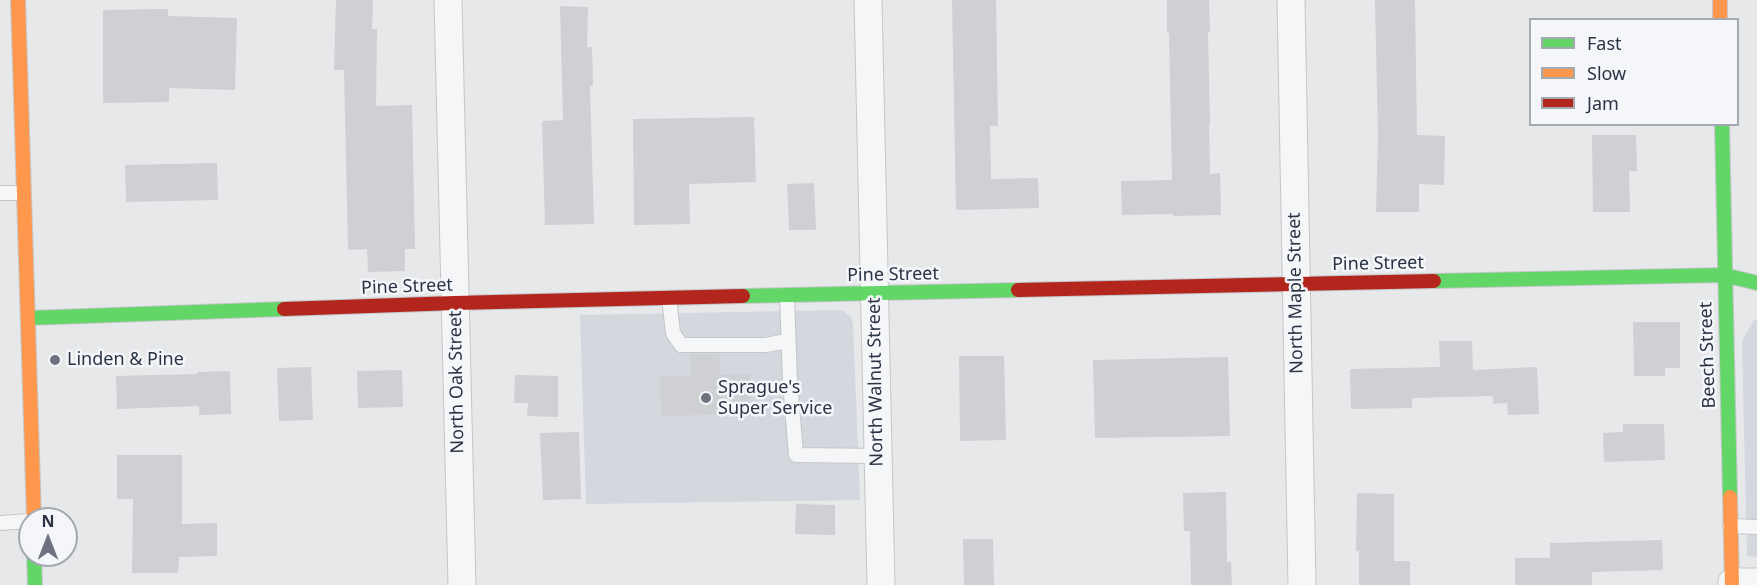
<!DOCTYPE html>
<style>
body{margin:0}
#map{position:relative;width:1757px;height:585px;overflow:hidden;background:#e6e8ea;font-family:"Noto Sans",sans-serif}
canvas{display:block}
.legend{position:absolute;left:1529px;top:18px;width:210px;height:108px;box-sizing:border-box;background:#f4f6f9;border:2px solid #a4a8b1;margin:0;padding:8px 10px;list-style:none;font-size:18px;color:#2b3445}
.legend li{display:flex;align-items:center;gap:12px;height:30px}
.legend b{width:30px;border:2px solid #a4a8b1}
.north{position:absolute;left:18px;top:507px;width:60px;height:60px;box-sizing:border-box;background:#f4f6f9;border:2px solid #a4a8b1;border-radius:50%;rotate:0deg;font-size:16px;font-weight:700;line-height:24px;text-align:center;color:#2b3445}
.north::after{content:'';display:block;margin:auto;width:21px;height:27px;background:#6c737f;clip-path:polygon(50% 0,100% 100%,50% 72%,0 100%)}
</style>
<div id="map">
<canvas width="1757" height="585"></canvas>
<ul class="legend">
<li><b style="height:8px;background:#63d668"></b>Fast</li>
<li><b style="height:8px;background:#ff974d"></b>Slow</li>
<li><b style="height:8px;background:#b3261e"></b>Jam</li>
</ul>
<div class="north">N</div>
</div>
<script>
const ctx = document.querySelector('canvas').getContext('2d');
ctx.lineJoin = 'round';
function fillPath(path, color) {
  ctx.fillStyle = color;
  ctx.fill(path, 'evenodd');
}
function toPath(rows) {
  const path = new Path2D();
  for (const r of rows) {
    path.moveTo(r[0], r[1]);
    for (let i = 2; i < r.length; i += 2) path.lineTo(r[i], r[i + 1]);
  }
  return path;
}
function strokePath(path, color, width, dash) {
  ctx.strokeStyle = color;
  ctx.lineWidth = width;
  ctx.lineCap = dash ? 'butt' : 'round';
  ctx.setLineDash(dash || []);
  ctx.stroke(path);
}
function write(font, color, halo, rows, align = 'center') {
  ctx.font = font + ' "Noto Sans",sans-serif';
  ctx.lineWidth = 5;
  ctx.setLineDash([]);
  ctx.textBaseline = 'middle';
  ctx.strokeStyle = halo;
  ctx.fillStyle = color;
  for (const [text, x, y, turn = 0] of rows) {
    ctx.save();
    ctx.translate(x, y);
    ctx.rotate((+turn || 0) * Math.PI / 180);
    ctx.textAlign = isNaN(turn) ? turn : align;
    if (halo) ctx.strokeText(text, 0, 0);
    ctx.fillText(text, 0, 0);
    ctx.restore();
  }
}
const built = toPath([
 [842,310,851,317,853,324,860,500,586,504,580,315],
 [1757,319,1757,557,1747,556,1742,342,1748,330,1754,320]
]);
const building = toPath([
 [336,0,373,0,372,29,377,29,376,106,412,105,415,249,405,249,405,271,368,272,367,249,348,250,344,70,334,70],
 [952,0,996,0,998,126,990,126,991,179,1038,178,1039,208,956,210],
 [1167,0,1209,0,1210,32,1208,32,1210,125,1209,125,1210,174,1220,173,1221,215,1173,216,1173,214,1122,215,1121,181,1172,180,1169,33,1167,33],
 [1375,0,1415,0,1417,135,1445,136,1444,185,1419,184,1419,212,1376,212,1378,137],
 [560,6,588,7,587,47,592,47,593,85,590,86,594,224,545,225,542,121,563,120],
 [168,9,168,16,237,18,235,90,169,88,169,102,103,103,103,10],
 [754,117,756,182,689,184,690,224,634,225,633,119],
 [1592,135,1636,135,1637,171,1629,171,1630,212,1593,212],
 [217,163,218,200,126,202,125,165],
 [814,183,816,230,789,230,787,184],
 [1633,322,1680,322,1680,368,1665,368,1665,376,1634,376],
 [1439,341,1472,341,1473,370,1537,367,1539,414,1508,415,1507,403,1493,404,1493,396,1412,398,1412,408,1351,409,1350,369,1440,367],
 [690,354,719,354,720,375,750,374,751,414,661,416,660,376,691,376],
 [959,356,1004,356,1006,440,960,441],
 [1228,357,1230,436,1095,438,1093,360],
 [311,367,313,420,279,421,277,368],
 [402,370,403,407,358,408,357,371],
 [230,371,231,414,199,415,199,406,117,409,116,376,198,374,197,372],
 [515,375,558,376,558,417,527,416,528,403,514,403],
 [1623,424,1664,424,1665,460,1604,462,1603,433,1623,432],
 [579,432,581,499,543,500,540,433],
 [117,455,182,455,182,524,217,523,217,556,179,557,178,573,132,573,133,499,117,499],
 [1226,492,1227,562,1231,562,1232,585,1191,585,1190,531,1184,531,1183,493],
 [1357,493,1394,494,1394,561,1410,561,1410,585,1359,585,1359,551,1356,551],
 [796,504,835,505,835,535,795,534],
 [963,539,993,539,994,585,964,585],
 [1662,540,1663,570,1592,572,1592,585,1515,585,1515,558,1550,558,1550,543]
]);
const lane = toPath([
 [0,193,24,193],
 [787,295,790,381,796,455,878,456],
 [669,298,673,333,681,345,766,345,787,341],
 [0,523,30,521],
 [1730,526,1757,527]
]);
const street = toPath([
 [448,0,462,585],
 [868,0,881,585],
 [1291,0,1302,585],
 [1732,582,1757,582]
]);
const fast = toPath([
 [1722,124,1730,497],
 [1434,281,1724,275,1757,283],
 [743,296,1018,290],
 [28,318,284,309],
 [34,555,35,585]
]);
const slow = toPath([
 [18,0,34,519],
 [1720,0,1720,20],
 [1730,497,1732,585]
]);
const jam = toPath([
 [1018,290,1434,281],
 [284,309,455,303,743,296]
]);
const markers = [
 [55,360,6,"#6c737f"],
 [706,398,6,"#6c737f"]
];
const streetNames = [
 ["Pine Street",1378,264,-1],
 ["Pine Street",893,275,-1],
 ["Pine Street",407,287,-2],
 ["North Maple Street",1296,293,-91],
 ["Beech Street",1708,355,-92],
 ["North Oak Street",457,382,-91],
 ["North Walnut Street",876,382,-91]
];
const poiNames = [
 ["Linden & Pine",67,360],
 ["Sprague's",718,388],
 ["Super Service",718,409]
];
fillPath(built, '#d4d7dd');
fillPath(building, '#ced0d3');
strokePath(lane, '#c4c6c8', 16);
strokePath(street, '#c4c6c8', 29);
strokePath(fast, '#c4c6c8', 16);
strokePath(slow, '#c4c6c8', 16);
strokePath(jam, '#c4c6c8', 16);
strokePath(lane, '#f5f6f7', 14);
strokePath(street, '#f5f6f7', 27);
strokePath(fast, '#63d668', 14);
strokePath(slow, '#ff974d', 14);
strokePath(jam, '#b3261e', 14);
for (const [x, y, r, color] of markers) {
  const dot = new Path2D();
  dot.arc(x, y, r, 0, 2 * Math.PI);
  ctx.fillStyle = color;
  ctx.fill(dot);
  strokePath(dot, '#f4f6f9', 2);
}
write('18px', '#2b3445', '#f4f6f9', streetNames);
write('18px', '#2b3445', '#f4f6f9', poiNames, 'left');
</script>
